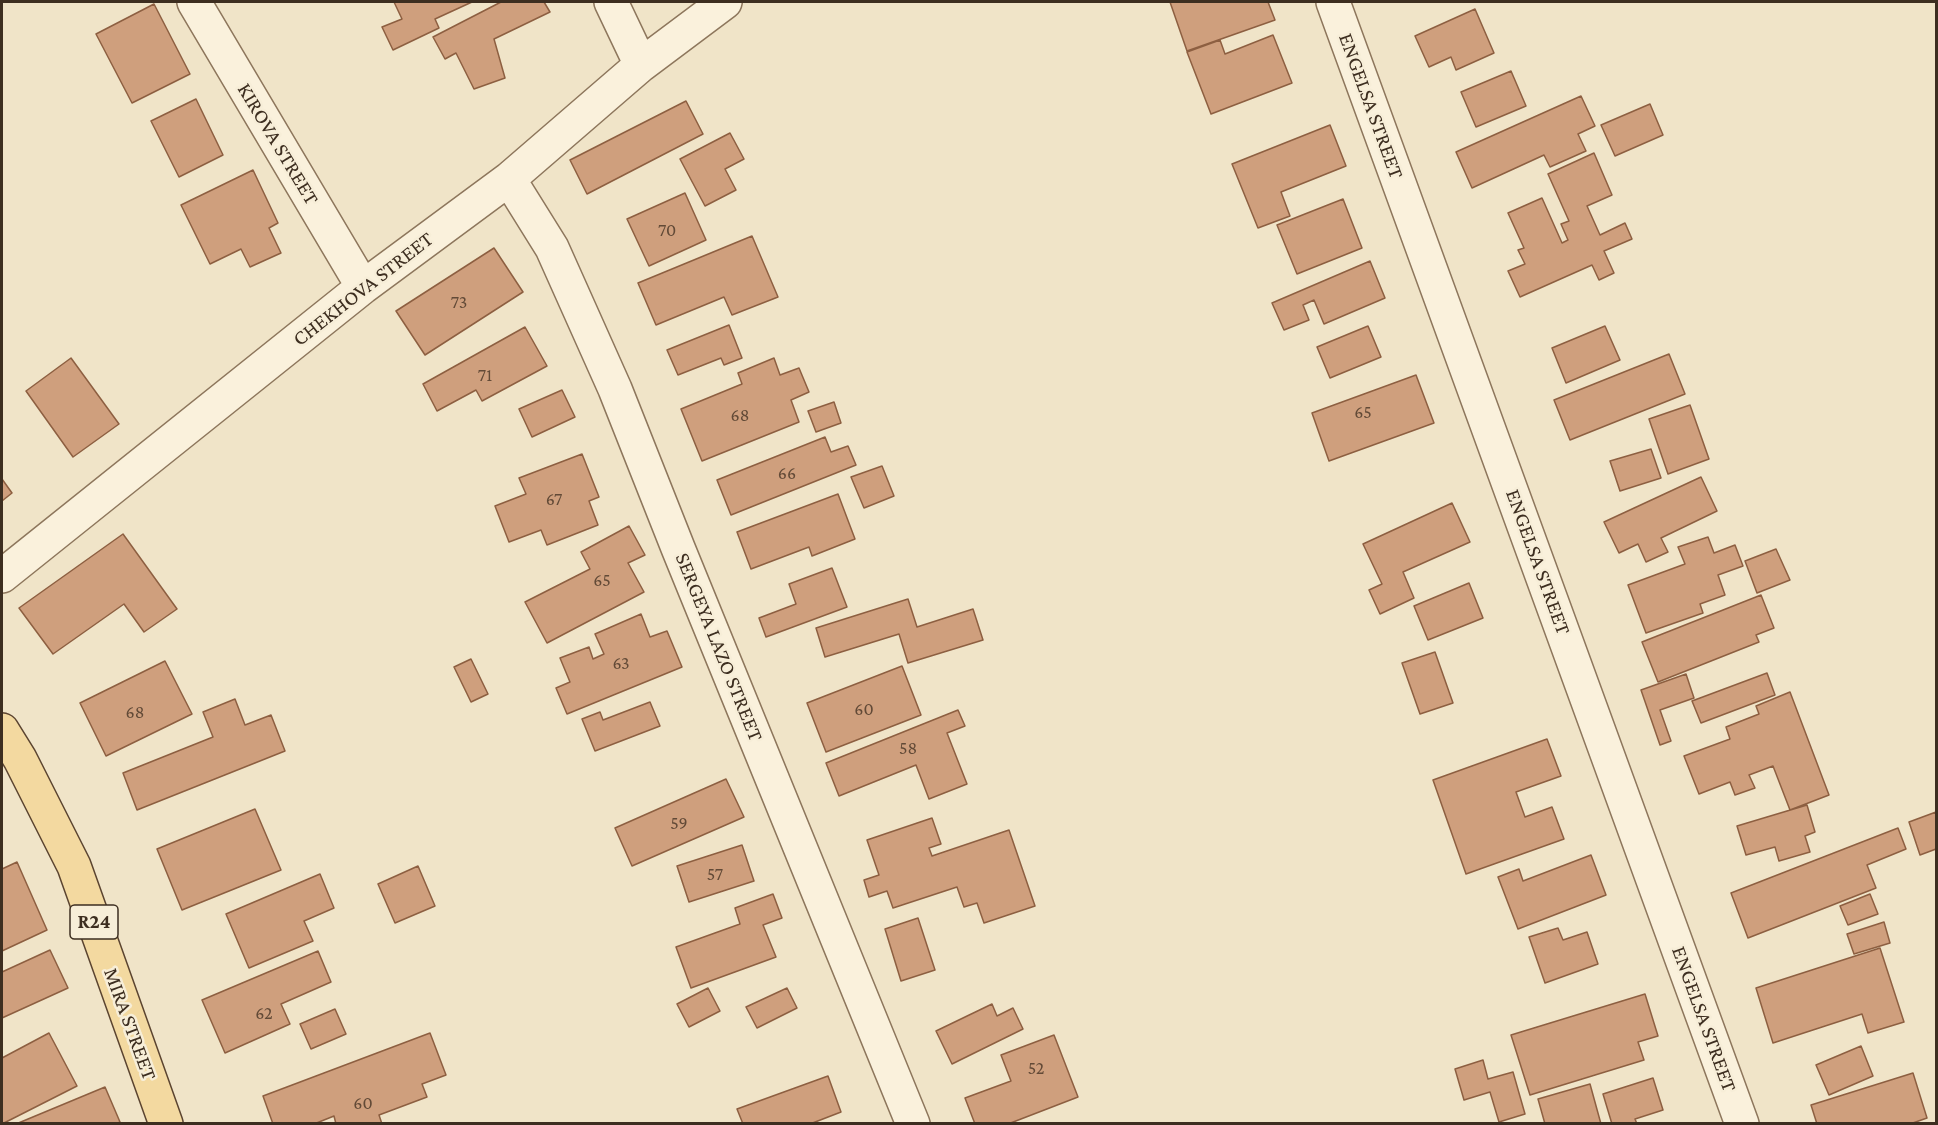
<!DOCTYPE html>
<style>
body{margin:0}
#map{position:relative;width:1938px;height:1125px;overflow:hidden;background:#f0e4c8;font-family:"Crimson Pro",serif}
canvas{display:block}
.frame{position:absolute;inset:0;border:3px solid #3d2e20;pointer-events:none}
</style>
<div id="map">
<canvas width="1938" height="1125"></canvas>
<div class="frame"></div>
</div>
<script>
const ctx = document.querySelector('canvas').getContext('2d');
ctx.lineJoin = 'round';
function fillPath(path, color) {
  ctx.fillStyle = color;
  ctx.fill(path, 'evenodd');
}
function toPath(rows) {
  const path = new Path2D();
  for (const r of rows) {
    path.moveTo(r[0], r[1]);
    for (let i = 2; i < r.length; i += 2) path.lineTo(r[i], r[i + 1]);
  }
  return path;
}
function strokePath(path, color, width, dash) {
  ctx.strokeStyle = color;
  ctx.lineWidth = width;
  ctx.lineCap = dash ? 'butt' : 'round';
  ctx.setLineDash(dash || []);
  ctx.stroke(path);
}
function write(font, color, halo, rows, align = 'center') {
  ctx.font = font + ' "Crimson Pro",serif';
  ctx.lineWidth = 5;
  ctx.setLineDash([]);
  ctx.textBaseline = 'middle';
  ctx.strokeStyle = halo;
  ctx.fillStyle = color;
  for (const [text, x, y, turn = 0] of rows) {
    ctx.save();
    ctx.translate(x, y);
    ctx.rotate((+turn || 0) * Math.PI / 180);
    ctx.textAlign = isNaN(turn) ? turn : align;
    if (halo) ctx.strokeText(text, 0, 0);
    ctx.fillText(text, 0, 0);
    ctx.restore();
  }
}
const building = toPath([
 [394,2,472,2,435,19,439,28,393,50,382,27,402,19,394,2],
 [501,2,544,2,550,12,494,39,505,78,474,89,456,53,445,59,433,37,501,2],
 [1170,2,1268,2,1275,20,1187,51,1170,2],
 [154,4,190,74,132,103,96,34,154,4],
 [1475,9,1494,53,1456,70,1451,57,1429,67,1415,36,1475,9],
 [1273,35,1292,83,1211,114,1187,52,1220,40,1225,54,1273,35],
 [1511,71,1526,106,1476,127,1461,92,1511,71],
 [1581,96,1595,126,1578,134,1586,151,1550,167,1544,155,1472,188,1456,152,1581,96],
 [196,99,223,155,179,177,151,121,196,99],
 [686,101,703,134,587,194,570,160,686,101],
 [1650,104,1663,135,1615,156,1601,125,1650,104],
 [1330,125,1346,166,1281,192,1290,216,1258,228,1232,164,1330,125],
 [730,133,744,159,725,169,736,190,705,206,680,159,730,133],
 [1594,153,1612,195,1587,206,1600,235,1625,223,1632,239,1604,251,1614,273,1599,280,1592,265,1520,297,1508,271,1525,264,1518,250,1524,248,1508,213,1542,198,1562,243,1568,240,1561,224,1569,221,1548,174,1594,153],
 [253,170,278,223,269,228,281,253,250,267,241,249,210,264,181,205,253,170],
 [685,193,706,240,649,266,627,219,685,193],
 [1343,199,1362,248,1297,274,1277,225,1343,199],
 [752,236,778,297,732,315,724,297,656,325,638,283,752,236],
 [494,248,523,292,425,355,396,311,494,248],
 [1370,261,1385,298,1324,324,1314,300,1303,305,1309,320,1284,330,1272,303,1370,261],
 [729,325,742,358,724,365,721,358,678,375,667,350,729,325],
 [1368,326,1381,357,1330,378,1317,347,1368,326],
 [1605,326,1620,360,1566,383,1552,348,1605,326],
 [525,327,547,366,482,401,476,390,437,411,423,384,525,327],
 [1669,354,1685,394,1570,440,1554,400,1669,354],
 [71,358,119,424,73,457,26,391,71,358],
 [774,358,780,375,799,368,809,392,791,400,799,422,702,461,681,409,742,384,738,373,774,358],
 [1416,375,1434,423,1329,461,1312,413,1416,375],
 [562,390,575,417,532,437,519,409,562,390],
 [834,402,841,423,816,432,808,411,834,402],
 [1690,405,1709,459,1668,474,1649,419,1690,405],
 [825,437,831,452,848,446,856,465,731,515,717,480,825,437],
 [1651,449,1661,478,1620,491,1610,461,1651,449],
 [582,454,599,497,589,501,598,525,547,545,541,530,509,542,495,506,526,494,519,478,582,454],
 [882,466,894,496,864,508,851,477,882,466],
 [1701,477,1717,511,1661,538,1668,552,1646,562,1638,544,1619,553,1604,522,1701,477],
 [2,479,12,493,2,501,2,479],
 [838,494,855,539,812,556,809,547,751,569,737,532,838,494],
 [1452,503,1470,542,1403,572,1414,598,1380,614,1369,590,1382,584,1363,544,1452,503],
 [629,526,645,555,628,563,644,592,547,643,525,602,590,569,581,552,629,526],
 [123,534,177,609,144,632,124,604,53,654,19,608,123,534],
 [1708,537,1714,553,1735,545,1743,566,1718,575,1725,595,1700,604,1703,613,1646,633,1628,585,1685,564,1678,547,1708,537],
 [1776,549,1790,580,1757,593,1745,561,1776,549],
 [832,568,847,607,766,637,759,618,796,604,789,584,832,568],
 [1469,583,1483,618,1428,640,1414,606,1469,583],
 [1761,595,1774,628,1756,635,1759,642,1658,682,1642,642,1761,595],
 [908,599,917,627,973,609,983,640,908,663,899,634,825,657,816,628,908,599],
 [641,614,650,637,667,631,682,667,567,714,556,688,570,682,560,658,589,647,593,659,604,654,595,634,641,614],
 [1435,652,1453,703,1420,714,1402,663,1435,652],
 [471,659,488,694,471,702,454,667,471,659],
 [165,661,192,714,106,756,80,703,165,661],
 [902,666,921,715,826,752,807,703,902,666],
 [1767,673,1775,695,1701,723,1692,701,1767,673],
 [1686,674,1694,698,1660,710,1671,741,1660,745,1641,690,1686,674],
 [1790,692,1829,795,1790,810,1773,766,1749,775,1755,788,1735,795,1730,782,1699,794,1684,756,1730,739,1726,727,1759,714,1756,706,1790,692],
 [235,699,245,725,271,715,285,751,137,810,123,773,213,737,203,712,235,699],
 [650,702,660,726,595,751,582,719,600,712,603,720,650,702],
 [958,710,965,726,947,733,967,784,929,799,916,765,839,796,826,763,958,710],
 [1547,739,1561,776,1516,792,1525,817,1552,807,1564,839,1466,874,1433,780,1547,739],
 [726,779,744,817,632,866,615,828,726,779],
 [1807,805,1815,832,1805,836,1810,852,1779,861,1775,847,1746,855,1737,826,1807,805],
 [255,809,281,870,182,910,157,849,255,809],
 [1936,812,1936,849,1920,855,1909,822,1936,812],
 [932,818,941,844,929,848,932,856,1009,830,1035,906,984,923,977,903,964,907,957,887,893,908,887,891,869,897,864,880,879,875,867,840,932,818],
 [1898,828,1906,849,1867,865,1876,888,1748,938,1731,893,1898,828],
 [742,845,754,881,689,902,677,866,742,845],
 [1591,855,1606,895,1518,929,1498,877,1519,869,1523,881,1591,855],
 [17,862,47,930,2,951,2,869,17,862],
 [418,866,435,906,395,923,378,884,418,866],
 [320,874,334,908,304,921,313,941,249,968,226,914,320,874],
 [773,894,782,918,763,925,776,957,691,988,676,947,740,924,735,908,773,894],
 [1870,894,1878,914,1848,925,1840,906,1870,894],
 [918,918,935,970,901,981,885,929,918,918],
 [1884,922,1890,943,1854,954,1847,934,1884,922],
 [1558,928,1563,940,1587,932,1598,964,1545,983,1529,937,1558,928],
 [1880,948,1904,1022,1868,1033,1862,1014,1773,1043,1756,988,1880,948],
 [50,950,68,988,2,1018,2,972,50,950],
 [318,951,331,982,281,1004,290,1024,225,1053,202,1000,318,951],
 [708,988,720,1011,689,1027,677,1004,708,988],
 [787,988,797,1008,757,1028,746,1007,787,988],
 [1645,994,1658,1036,1638,1042,1644,1060,1530,1095,1511,1035,1645,994],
 [992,1004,997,1016,1013,1008,1023,1029,952,1064,936,1031,992,1004],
 [335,1009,346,1034,311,1049,300,1024,335,1009],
 [49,1033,77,1086,2,1124,2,1058,49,1033],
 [430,1033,446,1075,422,1084,427,1097,379,1115,382,1124,336,1124,334,1116,314,1124,273,1124,263,1096,430,1033],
 [1054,1035,1078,1097,1008,1124,975,1124,965,1098,1011,1081,1001,1055,1054,1035],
 [1861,1046,1873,1076,1829,1095,1816,1065,1861,1046],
 [1483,1060,1488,1079,1513,1072,1525,1114,1499,1122,1490,1092,1464,1100,1455,1069,1483,1060],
 [1913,1073,1927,1118,1910,1124,1817,1124,1811,1105,1913,1073],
 [828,1076,841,1112,810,1124,743,1124,737,1109,828,1076],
 [1653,1078,1663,1110,1635,1119,1637,1124,1612,1124,1603,1094,1653,1078],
 [1590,1084,1601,1124,1545,1124,1538,1099,1590,1084],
 [105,1087,120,1122,116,1124,16,1124,105,1087]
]);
const minor = toPath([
 [194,2,363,287],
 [611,2,641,65],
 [1333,2,1742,1124],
 [509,179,552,248,615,389,678,548,913,1124],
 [2,576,363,287,509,179,641,65,725,2]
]);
const major = toPath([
 [2,730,20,759,74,866,166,1124]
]);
const numberNames = [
 ["70",667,230],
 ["73",459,302],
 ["71",485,375],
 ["65",1363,412],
 ["68",740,415],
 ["66",787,473],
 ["67",554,499],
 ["65",602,580],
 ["63",621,663],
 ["60",864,709],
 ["68",135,712],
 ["58",908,748],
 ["59",679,823],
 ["57",715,874],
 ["62",264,1013],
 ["52",1036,1068],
 ["60",363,1103]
];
const shields = [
 [94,922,48]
];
const shieldNames = [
 ["R24",94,922]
];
const streetNames = [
 ["ENGELSA STREET",1371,106,70],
 ["KIROVA STREET",278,144,59],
 ["CHEKHOVA STREET",363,289,-38],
 ["ENGELSA STREET",1538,562,70],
 ["SERGEYA LAZO STREET",719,647,68],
 ["ENGELSA STREET",1704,1019,70],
 ["MIRA STREET",130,1024,70]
];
fillPath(building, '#cf9f7d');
strokePath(building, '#8d5f41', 1.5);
strokePath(minor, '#8d765c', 36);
strokePath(major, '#5b4430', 36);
strokePath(minor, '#faf1dc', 33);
strokePath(major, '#f3d9a0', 33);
write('18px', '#624a37', null, numberNames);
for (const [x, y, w] of shields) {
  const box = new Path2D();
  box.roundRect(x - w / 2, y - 17, w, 34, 4.5);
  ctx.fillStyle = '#f7eed8';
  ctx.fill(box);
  strokePath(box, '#3d2e20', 1.5);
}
write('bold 20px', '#3d2e20', null, shieldNames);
write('21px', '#3d2e20', '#f7eed8', streetNames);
</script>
